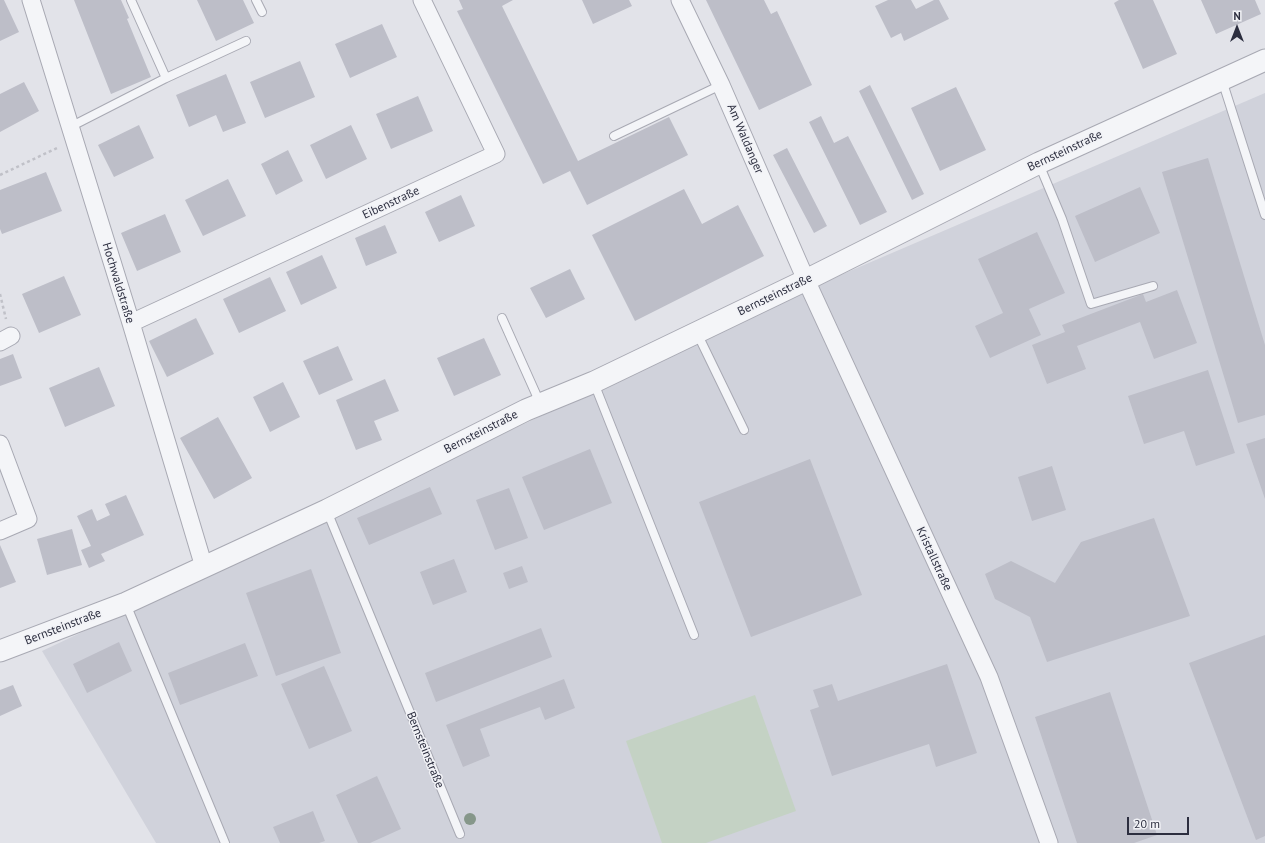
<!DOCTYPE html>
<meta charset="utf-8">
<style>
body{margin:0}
#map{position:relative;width:1265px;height:843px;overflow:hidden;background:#e2e3e9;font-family:"PT Sans",sans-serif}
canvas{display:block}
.north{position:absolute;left:1217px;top:8px;width:40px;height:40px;-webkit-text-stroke:3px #f1f2f6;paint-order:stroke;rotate:0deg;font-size:11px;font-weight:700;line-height:16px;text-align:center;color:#2c2e3f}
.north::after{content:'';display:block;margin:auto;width:14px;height:18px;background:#2c2e3f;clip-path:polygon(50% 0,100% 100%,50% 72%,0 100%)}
.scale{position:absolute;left:1127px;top:817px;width:62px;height:18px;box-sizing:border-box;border:2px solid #2c2e3f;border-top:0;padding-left:5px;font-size:12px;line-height:14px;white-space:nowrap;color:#2c2e3f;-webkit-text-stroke:3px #f1f2f6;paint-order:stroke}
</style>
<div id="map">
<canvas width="1265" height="843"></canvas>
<div class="north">N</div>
<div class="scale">20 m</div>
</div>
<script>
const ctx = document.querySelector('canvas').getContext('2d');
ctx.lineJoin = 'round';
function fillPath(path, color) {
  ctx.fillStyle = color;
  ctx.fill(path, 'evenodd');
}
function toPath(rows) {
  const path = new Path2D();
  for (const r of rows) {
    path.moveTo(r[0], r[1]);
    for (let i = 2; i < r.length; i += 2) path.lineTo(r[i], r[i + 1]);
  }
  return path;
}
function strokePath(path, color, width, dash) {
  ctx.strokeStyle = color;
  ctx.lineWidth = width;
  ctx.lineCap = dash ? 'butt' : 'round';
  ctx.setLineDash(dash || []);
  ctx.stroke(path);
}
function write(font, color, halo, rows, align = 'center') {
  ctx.font = font + ' "PT Sans",sans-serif';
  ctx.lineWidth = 3;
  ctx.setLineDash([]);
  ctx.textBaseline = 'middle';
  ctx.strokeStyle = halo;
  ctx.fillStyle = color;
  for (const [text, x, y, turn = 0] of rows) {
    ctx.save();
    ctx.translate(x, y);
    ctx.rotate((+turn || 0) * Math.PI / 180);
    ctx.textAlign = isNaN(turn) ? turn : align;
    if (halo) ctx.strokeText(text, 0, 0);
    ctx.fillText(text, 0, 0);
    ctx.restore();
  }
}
const built = toPath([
 [1265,93,1265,843,156,843,42,651,836,277]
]);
const green = toPath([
 [755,695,796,811,706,843,662,843,626,741]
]);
const building = toPath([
 [0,0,4,0,19,32,0,41],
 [74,0,121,0,129,18,127,19,151,77,111,94],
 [197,0,243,0,254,23,216,41],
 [459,0,513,0,502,6,578,161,669,117,688,155,587,205,570,171,543,184,457,11,463,9],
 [582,0,629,0,632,6,593,24],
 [706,0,764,0,771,14,777,11,812,85,759,110],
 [888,0,911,0,916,9,934,0,939,0,949,19,904,41,901,33,891,38,875,6],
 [1119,0,1153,0,1177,54,1143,69,1114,3],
 [1201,0,1255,0,1261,14,1216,34],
 [382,24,397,57,350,78,335,44],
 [300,61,315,97,265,118,250,82],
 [226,74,246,123,223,132,216,115,189,127,176,95],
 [24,82,39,111,0,132,0,94],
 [870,85,924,194,912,200,859,91],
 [956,87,986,150,940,171,911,108],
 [418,96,433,131,391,149,376,114],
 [821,116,834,143,848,136,887,212,860,225,809,122],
 [139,125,154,158,114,177,98,145],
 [351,125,367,159,326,179,310,145],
 [787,148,827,226,814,233,773,155],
 [288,150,303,181,276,195,261,164],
 [1208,158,1265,345,1265,415,1238,423,1162,172],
 [46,172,62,211,2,234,0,229,0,190],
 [228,179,246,216,203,236,185,200],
 [1140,187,1160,233,1095,262,1075,216],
 [684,189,702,224,738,205,764,256,635,321,592,235],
 [461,195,475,226,439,242,425,212],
 [165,214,181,252,137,271,121,233],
 [385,225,397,253,366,266,355,238],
 [1037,232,1065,293,1029,309,1041,335,990,358,975,326,1003,313,978,259],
 [322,255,337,288,301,305,286,272],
 [570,269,585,299,546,318,530,288],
 [64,276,81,315,39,333,22,294],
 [270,277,286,311,239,333,223,299],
 [1177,290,1197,343,1154,359,1140,322,1077,346,1086,369,1047,384,1032,345,1065,332,1062,325,1143,294,1146,302],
 [196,318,214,354,167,377,149,341],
 [484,338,501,375,454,396,437,358],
 [338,346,353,380,319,395,303,361],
 [13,354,22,378,0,386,0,359],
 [99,367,115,406,65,427,49,388],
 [1208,370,1235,453,1196,466,1184,431,1144,444,1128,396],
 [385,379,399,411,374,421,382,440,356,450,336,400],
 [283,382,300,417,270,432,253,397],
 [218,417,252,478,214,499,180,438],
 [1265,438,1265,499,1246,444],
 [590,449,612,503,544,530,522,477],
 [810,459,862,595,751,637,699,502],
 [1052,466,1066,510,1032,521,1018,477],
 [430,487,442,514,369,545,357,518],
 [509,488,528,538,495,550,476,500],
 [126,495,144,535,101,554,105,561,89,568,81,550,91,546,77,516,92,509,97,521,110,515,105,504],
 [1154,518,1190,616,1047,662,1030,617,995,599,985,574,1011,561,1055,583,1081,542],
 [72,529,82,565,47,575,37,539],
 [0,545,16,582,0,588],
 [454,559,467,592,433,605,420,572],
 [522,566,528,582,509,589,503,573],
 [311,569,341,653,276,676,246,593],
 [541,628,552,657,436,702,425,673],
 [1265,635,1265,836,1256,840,1189,663],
 [119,642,132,671,87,693,73,664],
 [245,643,258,676,180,705,168,673],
 [947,664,977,753,936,767,929,744,832,776,810,710,819,707,813,690,832,684,838,701],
 [324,666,352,731,309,749,281,684],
 [564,679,575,708,545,720,540,707,480,729,490,756,463,767,446,725],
 [13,685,22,706,0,716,0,690],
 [1110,692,1157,835,1134,843,1077,843,1035,717],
 [377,776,401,829,370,843,358,843,336,795],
 [313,811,325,841,319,843,280,843,273,827]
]);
const path = toPath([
 [0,175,57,148],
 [0,294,6,319]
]);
const service = toPath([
 [131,0,166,78],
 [256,0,262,12],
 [1222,80,1265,215],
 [70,127,166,78,246,41],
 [614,136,721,85],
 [1039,164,1062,219,1091,304,1153,286],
 [502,318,540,403],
 [697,333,744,430],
 [594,383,694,635],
 [327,511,460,834],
 [126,604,225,843]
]);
const minor = toPath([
 [31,0,131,323,204,567],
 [680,0,721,85,806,280,989,677,1049,843],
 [131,323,496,154,422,0],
 [0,342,11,336],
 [0,444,28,519,0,531]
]);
const tertiary = toPath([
 [0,651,126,603,327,510,526,410,594,382,806,280,1039,163,1265,60]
]);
const trees = [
 [470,819]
];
const streetNames = [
 ["Am Waldanger",745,139,67],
 ["Bernsteinstraße",1065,151,-25],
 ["Eibenstraße",391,203,-25],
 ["Hochwaldstraße",118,283,73],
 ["Bernsteinstraße",775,295,-26],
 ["Bernsteinstraße",481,432,-27],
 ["Kristallstraße",934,559,65],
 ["Bernsteinstraße",63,627,-21],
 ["Bernsteinstraße",425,750,68]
];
fillPath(built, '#d0d2db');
fillPath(green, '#c4d2c4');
fillPath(building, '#bdbec8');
strokePath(service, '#a8a9b3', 10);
strokePath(minor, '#a8a9b3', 19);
strokePath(tertiary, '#a8a9b3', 23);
strokePath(path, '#c0c1c8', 2.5, [3, 3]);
strokePath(service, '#f4f5f8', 8);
strokePath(minor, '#f4f5f8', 17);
strokePath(tertiary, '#f4f5f8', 21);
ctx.fillStyle = '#86978a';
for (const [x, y] of trees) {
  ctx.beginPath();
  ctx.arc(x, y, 6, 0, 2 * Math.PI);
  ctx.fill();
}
write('12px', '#2c2e3f', '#f1f2f6', streetNames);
</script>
